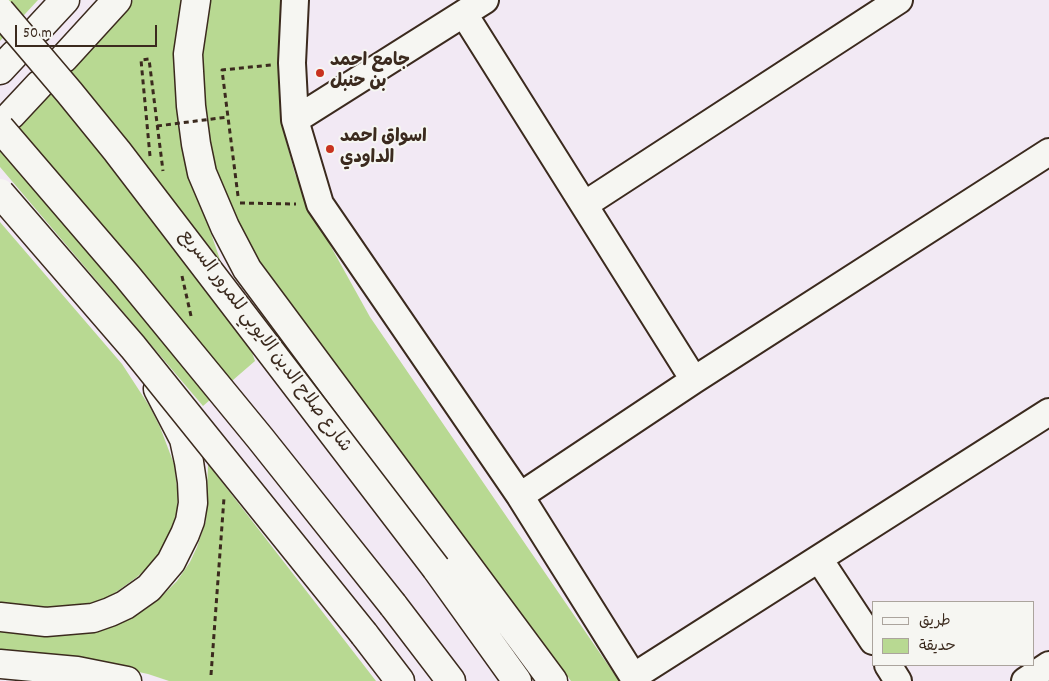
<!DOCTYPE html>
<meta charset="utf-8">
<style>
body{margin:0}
#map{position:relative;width:1049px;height:681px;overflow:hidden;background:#f2e9f4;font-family:Dekko,"Playpen Sans Arabic",sans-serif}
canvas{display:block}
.legend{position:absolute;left:872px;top:601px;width:162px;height:65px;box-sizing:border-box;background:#f6f6f2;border:1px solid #aba49d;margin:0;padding:6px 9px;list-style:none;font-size:15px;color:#3b2a1e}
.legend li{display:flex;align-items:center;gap:10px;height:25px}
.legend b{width:25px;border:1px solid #aba49d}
.scale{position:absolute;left:15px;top:25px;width:142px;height:22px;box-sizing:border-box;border:2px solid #3b2a1e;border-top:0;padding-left:6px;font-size:15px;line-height:18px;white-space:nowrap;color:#3b2a1e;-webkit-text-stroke:4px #f6f6f2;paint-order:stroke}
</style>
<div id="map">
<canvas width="1049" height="681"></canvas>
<ul class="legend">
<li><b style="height:6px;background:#f6f6f2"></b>طريق</li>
<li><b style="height:14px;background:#b8d992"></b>حديقة</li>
</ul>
<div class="scale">50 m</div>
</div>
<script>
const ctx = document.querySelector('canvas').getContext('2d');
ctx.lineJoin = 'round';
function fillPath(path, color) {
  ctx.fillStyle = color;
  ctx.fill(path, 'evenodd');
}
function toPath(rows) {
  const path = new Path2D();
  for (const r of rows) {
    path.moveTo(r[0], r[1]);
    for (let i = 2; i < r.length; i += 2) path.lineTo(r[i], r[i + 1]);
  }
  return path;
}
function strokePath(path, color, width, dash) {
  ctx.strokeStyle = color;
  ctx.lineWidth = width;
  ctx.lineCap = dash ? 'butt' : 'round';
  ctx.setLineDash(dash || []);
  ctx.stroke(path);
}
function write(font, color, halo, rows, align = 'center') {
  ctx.font = font + ' Dekko,"Playpen Sans Arabic",sans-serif';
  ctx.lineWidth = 4;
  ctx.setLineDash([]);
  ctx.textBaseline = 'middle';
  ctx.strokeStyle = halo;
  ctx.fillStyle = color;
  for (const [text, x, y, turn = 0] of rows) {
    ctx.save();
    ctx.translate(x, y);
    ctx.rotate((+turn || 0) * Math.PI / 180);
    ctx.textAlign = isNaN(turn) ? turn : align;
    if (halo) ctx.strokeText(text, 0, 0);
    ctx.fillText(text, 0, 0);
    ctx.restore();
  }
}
const green = toPath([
 [5,0,38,0,0,41,0,6],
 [133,0,184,0,186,156,206,219,255,361,203,406,0,167,0,144],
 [203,0,281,0,278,54,279,91,285,137,295,174,330,245,370,317,619,681,571,681,233,225,219,184,199,105],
 [0,222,122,364,150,407,160,427,174,464,178,495,177,512,168,538,155,561,137,577,112,595,91,604,78,607,61,610,0,607],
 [208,464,376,681,169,681,148,674,83,660,0,653,0,628,115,624,146,609,160,598,177,581,190,562,197,547,206,521]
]);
const path = toPath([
 [150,156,141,60,149,59,163,171],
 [238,196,222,70,271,65],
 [240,203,296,204],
 [182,276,191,316],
 [211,675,224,498]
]);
const minor = toPath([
 [295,0,292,63,295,120,320,204,520,496,636,681],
 [464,14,694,380],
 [295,120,485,0],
 [584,205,899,0],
 [520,496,694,380,1049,152],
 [819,559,873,641],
 [888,665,898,681],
 [633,677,1049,412],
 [1025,681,1049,665]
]);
const highway = toPath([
 [196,0,188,54,191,106,196,144,202,173,225,227,247,269,279,312,553,681],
 [39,28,65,0],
 [64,58,117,0],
 [0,70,14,55],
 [11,115,39,85],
 [436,568,517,681],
 [393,605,451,681],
 [0,617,46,622,93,618,110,612,125,605,149,588,171,562,185,534,190,521,193,503,192,482,189,462,184,439,158,389],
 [364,634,400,681],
 [0,664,77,671,127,681]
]);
const pathBridge = toPath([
 [157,126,228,117]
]);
const highwayBridge = toPath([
 [0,11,69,92,117,151,436,568],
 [0,128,127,276,260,438,393,605],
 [0,193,133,347,364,634]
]);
const markers = [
 [320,73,5,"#c8321e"],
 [330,149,5,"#c8321e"]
];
const poiNames = [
 ["جامع احمد",330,63],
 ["بن حنبل",330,84],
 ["اسواق احمد",340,139],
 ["الداودي",340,160]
];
const streetNames = [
 ["شارع صلاح الدين الايوبي للمرور السريع",264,342,53]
];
fillPath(green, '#b8d992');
strokePath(minor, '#3b2a1e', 30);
strokePath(highway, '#3b2a1e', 31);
strokePath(path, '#3b2a1e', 3, [5, 4]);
strokePath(minor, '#f6f6f2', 26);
strokePath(highway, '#f6f6f2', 28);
strokePath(highwayBridge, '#3b2a1e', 31, []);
strokePath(pathBridge, '#3b2a1e', 3, [5, 4]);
strokePath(highwayBridge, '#f6f6f2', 28);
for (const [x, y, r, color] of markers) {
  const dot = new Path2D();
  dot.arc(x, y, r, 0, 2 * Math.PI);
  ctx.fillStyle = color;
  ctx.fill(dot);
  strokePath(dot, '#f6f6f2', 2);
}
write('bold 18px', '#3b2a1e', '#f6f6f2', poiNames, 'left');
write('18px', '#3b2a1e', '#f6f6f2', streetNames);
</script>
